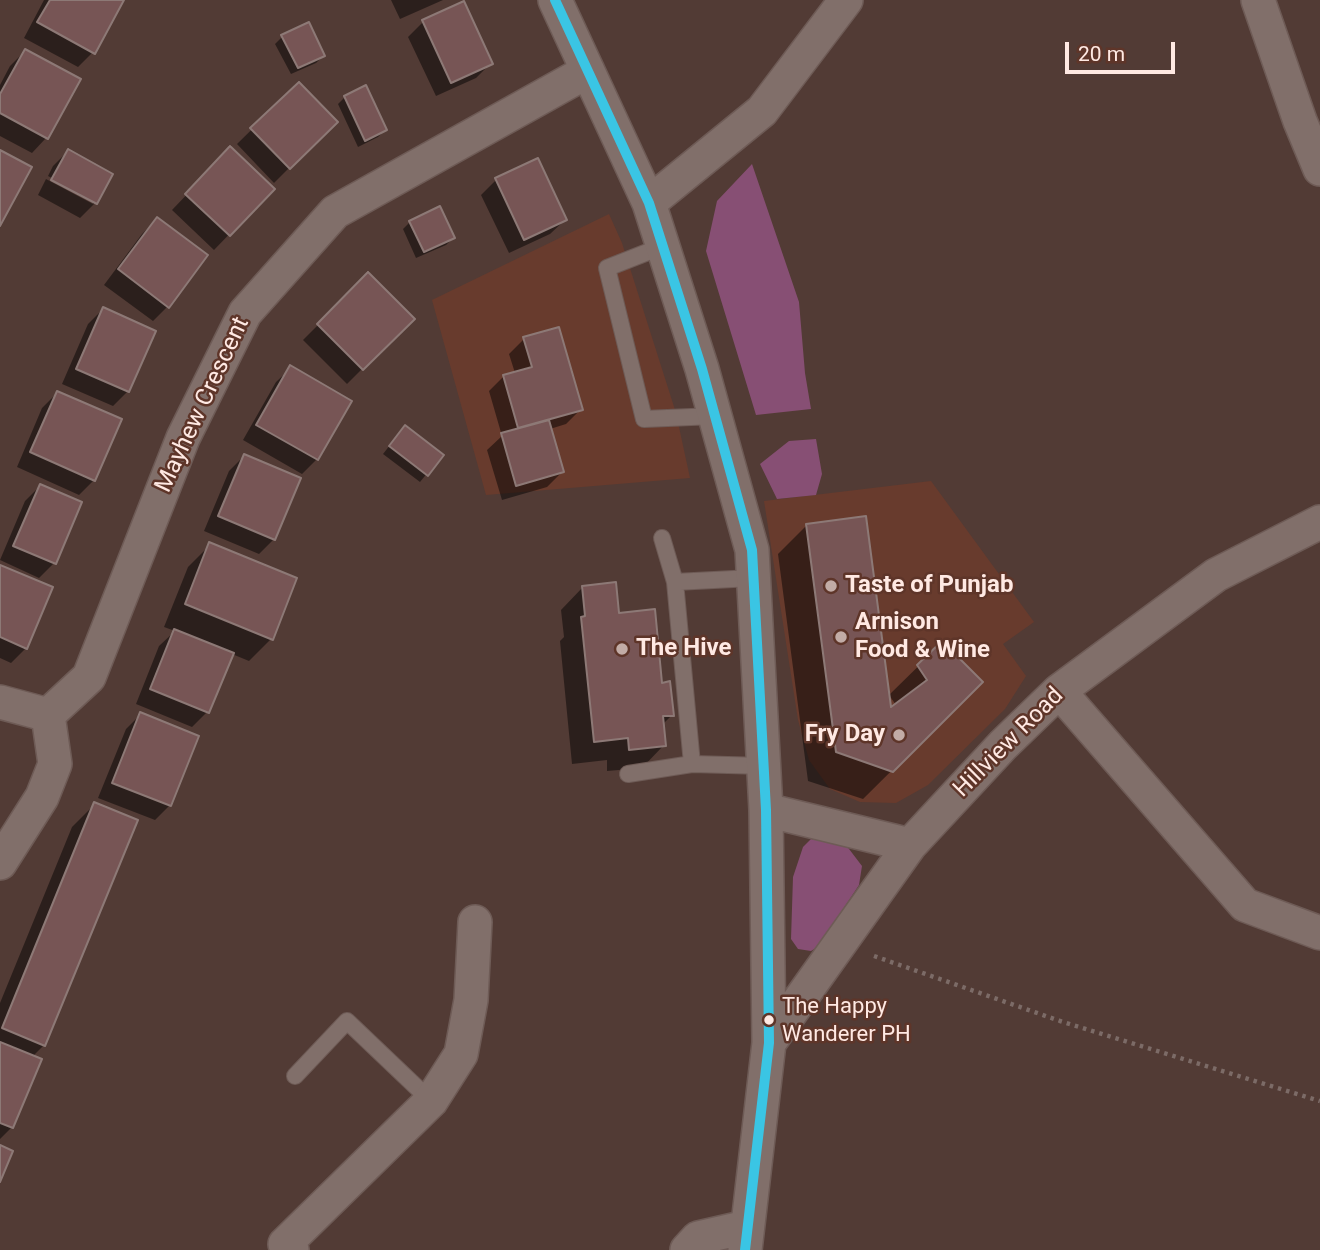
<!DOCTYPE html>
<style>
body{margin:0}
#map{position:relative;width:1320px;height:1250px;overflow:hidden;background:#523b35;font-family:Roboto,sans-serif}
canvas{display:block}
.scale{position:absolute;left:1065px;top:42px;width:110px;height:32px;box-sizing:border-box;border:4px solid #ffe9e3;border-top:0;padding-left:9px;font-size:21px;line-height:24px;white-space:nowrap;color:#ffe9e3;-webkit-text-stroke:5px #5e3529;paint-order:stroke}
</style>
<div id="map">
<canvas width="1320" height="1250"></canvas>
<div class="scale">20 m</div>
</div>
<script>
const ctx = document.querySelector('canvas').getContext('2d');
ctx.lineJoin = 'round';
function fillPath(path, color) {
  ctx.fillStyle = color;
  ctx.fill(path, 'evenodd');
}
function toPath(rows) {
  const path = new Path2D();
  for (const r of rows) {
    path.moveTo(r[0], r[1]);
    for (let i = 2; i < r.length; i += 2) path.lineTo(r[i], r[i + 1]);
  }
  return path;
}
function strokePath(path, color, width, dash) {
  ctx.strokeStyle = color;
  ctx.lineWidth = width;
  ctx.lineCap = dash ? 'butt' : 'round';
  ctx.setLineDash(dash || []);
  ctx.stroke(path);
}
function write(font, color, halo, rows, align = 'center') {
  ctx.font = font + ' Roboto,sans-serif';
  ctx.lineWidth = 5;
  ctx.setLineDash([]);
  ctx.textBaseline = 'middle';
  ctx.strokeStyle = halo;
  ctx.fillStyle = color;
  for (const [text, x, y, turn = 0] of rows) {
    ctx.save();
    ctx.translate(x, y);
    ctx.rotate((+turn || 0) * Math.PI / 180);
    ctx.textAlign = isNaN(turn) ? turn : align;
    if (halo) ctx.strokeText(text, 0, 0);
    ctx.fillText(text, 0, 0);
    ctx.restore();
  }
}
const built = toPath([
 [609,214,622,243,676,413,690,478,486,495,432,300],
 [931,481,1034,622,1003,644,1026,676,1005,709,928,785,896,803,860,802,830,789,809,760,798,720,764,501]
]);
const green = toPath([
 [752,164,799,302,805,373,811,409,756,415,706,251,717,201],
 [816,439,822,474,816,495,777,499,760,464,789,441],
 [811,839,846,845,862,866,859,885,819,946,811,951,798,949,791,939,793,877,803,847]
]);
const shadow = toPath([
 [44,0,122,0,93,52,78,67,24,38],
 [391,0,443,0,400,19],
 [423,22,491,63,476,78,436,96,408,37],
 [282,37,323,56,316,63,291,74,275,44],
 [25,51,46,138,32,153,0,136,0,85,10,66],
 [298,84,335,122,274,183,237,144],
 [345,97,385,130,378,137,358,147,338,104],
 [68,151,111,175,95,203,80,218,38,195,46,179,93,204,93,200,48,176,53,166],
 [216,164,273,189,214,250,172,210],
 [496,180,565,220,550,234,509,253,481,195],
 [157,219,168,306,153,321,104,285,142,234],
 [410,222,453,238,446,245,416,258,403,229],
 [368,275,412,319,347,384,303,340],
 [103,309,128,391,113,406,62,384,88,324],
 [524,339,581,409,566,424,550,429,562,472,547,487,502,500,487,450,502,436,489,391,504,376,515,373,509,354],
 [291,368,317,459,302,474,243,440,276,382],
 [57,393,94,480,79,495,17,467,42,408],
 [398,435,442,455,420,482,383,454],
 [244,456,274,539,259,554,204,531,229,471],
 [40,486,80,503,54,563,39,578,0,560,25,501],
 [807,525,890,710,896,705,889,695,942,643,981,682,863,799,808,781,778,554],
 [210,545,271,639,249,661,232,654,207,712,192,727,136,704,159,646,175,631,164,627,188,567],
 [0,567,26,648,11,663,0,658],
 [583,587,617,615,661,685,672,715,662,725,664,745,642,768,607,771,607,760,572,764,560,641,564,637,561,610],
 [141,714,197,737,170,805,155,820,98,798,126,729],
 [95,804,44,1045,32,1057,12,1127,0,1139,0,1003,72,827]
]);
const building = toPath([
 [50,0,124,0,95,54,37,22,50,0],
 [464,1,493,64,451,83,422,20,464,1],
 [309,22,325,56,298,68,281,35,309,22],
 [25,49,81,79,48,139,0,113,0,94,25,49],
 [299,82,338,122,290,169,250,128,299,82],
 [366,85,387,130,365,141,344,96,366,85],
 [230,146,275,189,230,236,185,194,230,146],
 [68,149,113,174,97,204,51,180,68,149],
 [0,150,32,167,0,226,0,150],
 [538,158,567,220,524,240,495,178,538,158],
 [440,206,455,238,424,252,409,221,440,206],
 [157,217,208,255,169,308,118,269,157,217],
 [368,272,415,319,363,370,317,324,368,272],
 [103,307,156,331,129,392,76,369,103,307],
 [559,327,583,410,518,428,503,375,532,367,523,337,559,327],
 [290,365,352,401,318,460,256,425,290,365],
 [57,391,122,419,95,481,30,452,57,391],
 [549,420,564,472,516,486,501,433,549,420],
 [405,425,444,455,428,476,389,446,405,425],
 [244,454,301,478,275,540,218,516,244,454],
 [40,484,82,502,56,564,13,546,40,484],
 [866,516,891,707,927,680,917,665,942,641,983,682,893,772,836,752,806,524,866,516],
 [209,542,297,578,273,640,185,604,209,542],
 [0,565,53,587,27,649,0,637,0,565],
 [616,582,619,613,655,609,662,683,670,681,674,716,663,716,666,746,629,750,628,738,594,742,581,617,585,616,582,586,616,582],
 [174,629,234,653,209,713,150,689,174,629],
 [140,712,199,736,171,806,112,783,140,712],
 [94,802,138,820,45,1046,2,1028,94,802],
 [0,1042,42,1059,13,1128,0,1123,0,1042],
 [0,1145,13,1151,0,1182,0,1145]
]);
const path = toPath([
 [874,956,1060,1021,1320,1101]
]);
const lane = toPath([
 [663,246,607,268,644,419,715,416],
 [662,538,675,582],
 [753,578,675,582,692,764,764,766],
 [628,774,692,764],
 [295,1076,347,1021,431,1101]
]);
const street = toPath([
 [555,0,649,203,702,369,752,550,766,810,769,1043,745,1250],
 [1258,0,1300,121,1320,169],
 [649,203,762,111,846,0],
 [1059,691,1245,905,1320,933],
 [0,702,48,715,89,677,183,438,245,313,335,212,588,71],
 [766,810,910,845],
 [0,863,42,797,55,764,48,715],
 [769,1043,910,845,1003,745,1059,691,1216,575,1320,522],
 [292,1250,285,1244,431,1101,461,1054,471,1000,475,922],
 [687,1250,698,1238,746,1227]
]);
const bus1 = toPath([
 [555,0,649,203,702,369,752,550,766,810,769,1043,745,1250]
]);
const markers = [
 [831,586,7,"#c2aca6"],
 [841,637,7,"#c2aca6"],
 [622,649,7,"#c2aca6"],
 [899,735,7,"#c2aca6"],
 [769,1020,6,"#ffe9e3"]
];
const busNames = [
 ["The Happy",782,1007],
 ["Wanderer PH",782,1035]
];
const streetNames = [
 ["Mayhew Crescent",203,405,-65],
 ["Hillview Road",1009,743,-45]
];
const poiNames = [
 ["Taste of Punjab",845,586],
 ["Arnison",855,623],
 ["Food & Wine",855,651],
 ["The Hive",636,649],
 ["Fry Day",885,735,"right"]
];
fillPath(built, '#683b2d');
fillPath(green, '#874f74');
fillPath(shadow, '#0007');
fillPath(building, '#755');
strokePath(building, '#8d7976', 2);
strokePath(lane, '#6e5b56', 18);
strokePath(street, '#6e5b56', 36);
strokePath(path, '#7c6b67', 4.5, [3.5, 5]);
strokePath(lane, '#816f6a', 16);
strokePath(street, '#816f6a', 33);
strokePath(bus1, '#3ac5e4', 10);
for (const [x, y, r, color] of markers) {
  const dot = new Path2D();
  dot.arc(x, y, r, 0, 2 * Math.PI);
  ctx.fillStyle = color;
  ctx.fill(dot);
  strokePath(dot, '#5e3529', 2.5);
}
write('22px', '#ffe9e3', '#5e3529', busNames, 'left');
write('24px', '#ffe9e3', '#5e3529', streetNames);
write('bold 24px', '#ffe9e3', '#5e3529', poiNames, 'left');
</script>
